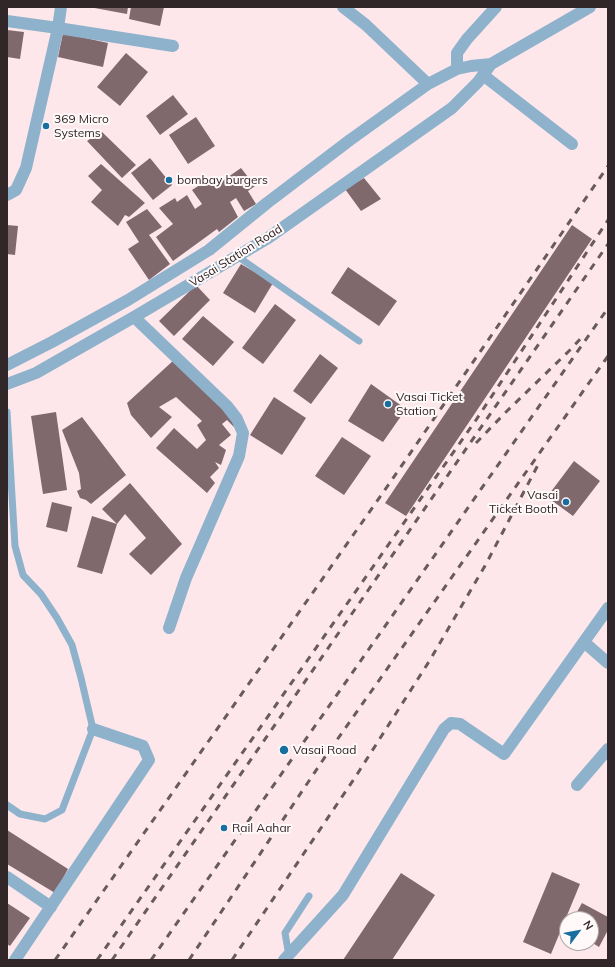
<!DOCTYPE html>
<style>
body{margin:0}
#map{position:relative;width:615px;height:967px;overflow:hidden;background:#fde7ea;font-family:Mulish,sans-serif}
canvas{display:block}
.frame{position:absolute;inset:0;border:8px solid #312728;pointer-events:none}
.north{position:absolute;left:559px;top:911px;width:40px;height:40px;box-sizing:border-box;background:#fff9fa;border:1px solid #ada5a6;border-radius:50%;rotate:58deg;font-size:11px;font-weight:700;line-height:16px;text-align:center;color:#312728}
.north::after{content:'';display:block;margin:auto;width:14px;height:18px;background:#186e9e;clip-path:polygon(50% 0,100% 100%,50% 72%,0 100%)}
</style>
<div id="map">
<canvas width="615" height="967"></canvas>
<div class="frame"></div>
<div class="north">N</div>
</div>
<script>
const ctx = document.querySelector('canvas').getContext('2d');
ctx.lineJoin = 'round';
function fillPath(path, color) {
  ctx.fillStyle = color;
  ctx.fill(path, 'evenodd');
}
function toPath(rows) {
  const path = new Path2D();
  for (const r of rows) {
    path.moveTo(r[0], r[1]);
    for (let i = 2; i < r.length; i += 2) path.lineTo(r[i], r[i + 1]);
  }
  return path;
}
function strokePath(path, color, width, dash) {
  ctx.strokeStyle = color;
  ctx.lineWidth = width;
  ctx.lineCap = dash ? 'butt' : 'round';
  ctx.setLineDash(dash || []);
  ctx.stroke(path);
}
function write(font, color, halo, rows, align = 'center') {
  ctx.font = font + ' Mulish,sans-serif';
  ctx.lineWidth = 4;
  ctx.setLineDash([]);
  ctx.textBaseline = 'middle';
  ctx.strokeStyle = halo;
  ctx.fillStyle = color;
  for (const [text, x, y, turn = 0] of rows) {
    ctx.save();
    ctx.translate(x, y);
    ctx.rotate((+turn || 0) * Math.PI / 180);
    ctx.textAlign = isNaN(turn) ? turn : align;
    if (halo) ctx.strokeText(text, 0, 0);
    ctx.fillText(text, 0, 0);
    ctx.restore();
  }
}
const building = toPath([
 [89,7,128,7,127,14],
 [131,7,164,7,160,26,129,19],
 [7,30,24,32,20,59,7,57],
 [63,33,108,43,103,67,58,57],
 [126,53,148,72,120,106,97,87],
 [173,95,188,114,160,135,146,116],
 [196,117,215,146,188,164,169,135],
 [101,131,136,165,122,178,87,141],
 [150,158,172,185,153,200,131,173],
 [101,164,145,203,129,217,125,215,118,226,91,202,102,190,88,176],
 [241,168,255,186,248,191,256,204,244,211,236,198,230,202,238,217,219,232,217,229,173,261,156,237,173,224,159,208,175,198,177,202,187,195,195,209,202,204,192,190,212,177,218,184],
 [364,178,381,199,361,211,345,189],
 [147,209,162,227,149,235,170,264,149,280,128,249,139,242,126,222],
 [7,225,18,226,15,255,7,254],
 [572,225,592,239,406,516,385,503],
 [241,264,273,283,255,313,223,293],
 [348,267,397,301,379,326,331,293],
 [196,285,210,300,174,336,159,321],
 [275,304,296,320,263,364,242,348],
 [203,316,234,342,213,366,182,339],
 [320,354,338,368,311,404,293,391],
 [175,359,237,419,234,427,227,420,222,424,231,435,219,445,226,450,221,465,215,462,219,468,210,477,215,483,207,493,156,448,174,428,197,449,206,440,197,425,202,421,176,397,159,407,172,417,151,438,131,415,127,403],
 [371,384,406,409,383,442,348,421],
 [274,397,306,418,282,455,250,435],
 [56,412,67,490,43,494,31,416],
 [82,417,126,475,91,504,86,500,80,498,77,491,81,489,79,473,62,430],
 [342,437,371,456,344,495,315,476],
 [574,461,600,481,573,516,547,497],
 [130,483,182,544,151,575,129,554,146,538,125,514,117,524,102,509],
 [52,502,72,507,67,532,46,527],
 [92,516,117,524,102,574,77,567],
 [7,830,68,869,55,893,7,864],
 [552,872,580,884,551,954,523,942],
 [401,873,435,895,392,960,343,960],
 [7,903,30,918,10,946,7,944],
 [582,903,608,917,608,930,599,947,591,942,591,919,573,919]
]);
const lane = toPath([
 [237,256,359,341],
 [7,412,15,546,23,575,41,594,57,618,72,645,81,678,93,729,62,810,45,819,20,814,7,805],
 [289,956,285,933,309,896]
]);
const street = toPath([
 [343,7,366,25,428,84],
 [7,21,58,28,173,46],
 [457,69,457,53,467,39,496,7],
 [483,75,572,144],
 [7,195,16,190,26,168,58,28,61,7],
 [134,317,227,406,237,419,243,433,239,456,186,578,169,628],
 [7,365,52,342,128,300,209,250,267,203,350,140,428,84,457,69,471,66,491,64,590,7],
 [7,384,36,373,134,317,268,238,452,108,478,82,491,64],
 [584,642,608,663],
 [577,785,608,749],
 [7,877,51,907],
 [15,960,149,760,143,746,93,729],
 [284,960,343,895,444,729,451,723,460,724,504,754,608,608]
]);
const rail = toPath([
 [476,443,506,412,571,349,582,337],
 [55,960,389,484,608,166],
 [97,960,476,420,608,220],
 [112,960,608,244],
 [151,960,608,308],
 [189,960,327,754,608,356],
 [232,960,356,776,430,660,486,564,539,463]
]);
const markers = [
 [46,126,4,"#186e9e"],
 [169,180,4,"#186e9e"],
 [388,404,4,"#186e9e"],
 [566,502,4,"#186e9e"],
 [284,750,5,"#186e9e"],
 [224,828,4,"#186e9e"]
];
const poiNames = [
 ["369 Micro",54,119],
 ["Systems",54,133],
 ["bombay burgers",177,180],
 ["Vasai Ticket",396,397],
 ["Station",396,411],
 ["Vasai",558,495,"right"],
 ["Ticket Booth",558,509,"right"],
 ["Vasai Road",293,750],
 ["Rail Aahar",232,828]
];
const streetNames = [
 ["Vasai Station Road",236,256,-32]
];
fillPath(building, '#80696d');
strokePath(lane, '#8eb2cc', 7);
strokePath(street, '#8eb2cc', 12);
strokePath(rail, '#685b5d', 3, [7, 7]);
for (const [x, y, r, color] of markers) {
  const dot = new Path2D();
  dot.arc(x, y, r, 0, 2 * Math.PI);
  ctx.fillStyle = color;
  ctx.fill(dot);
  strokePath(dot, '#fff9fa', 1.5);
}
write('12px', '#312728', '#fff9fa', poiNames, 'left');
write('12px', '#312728', '#fff9fa', streetNames);
</script>
